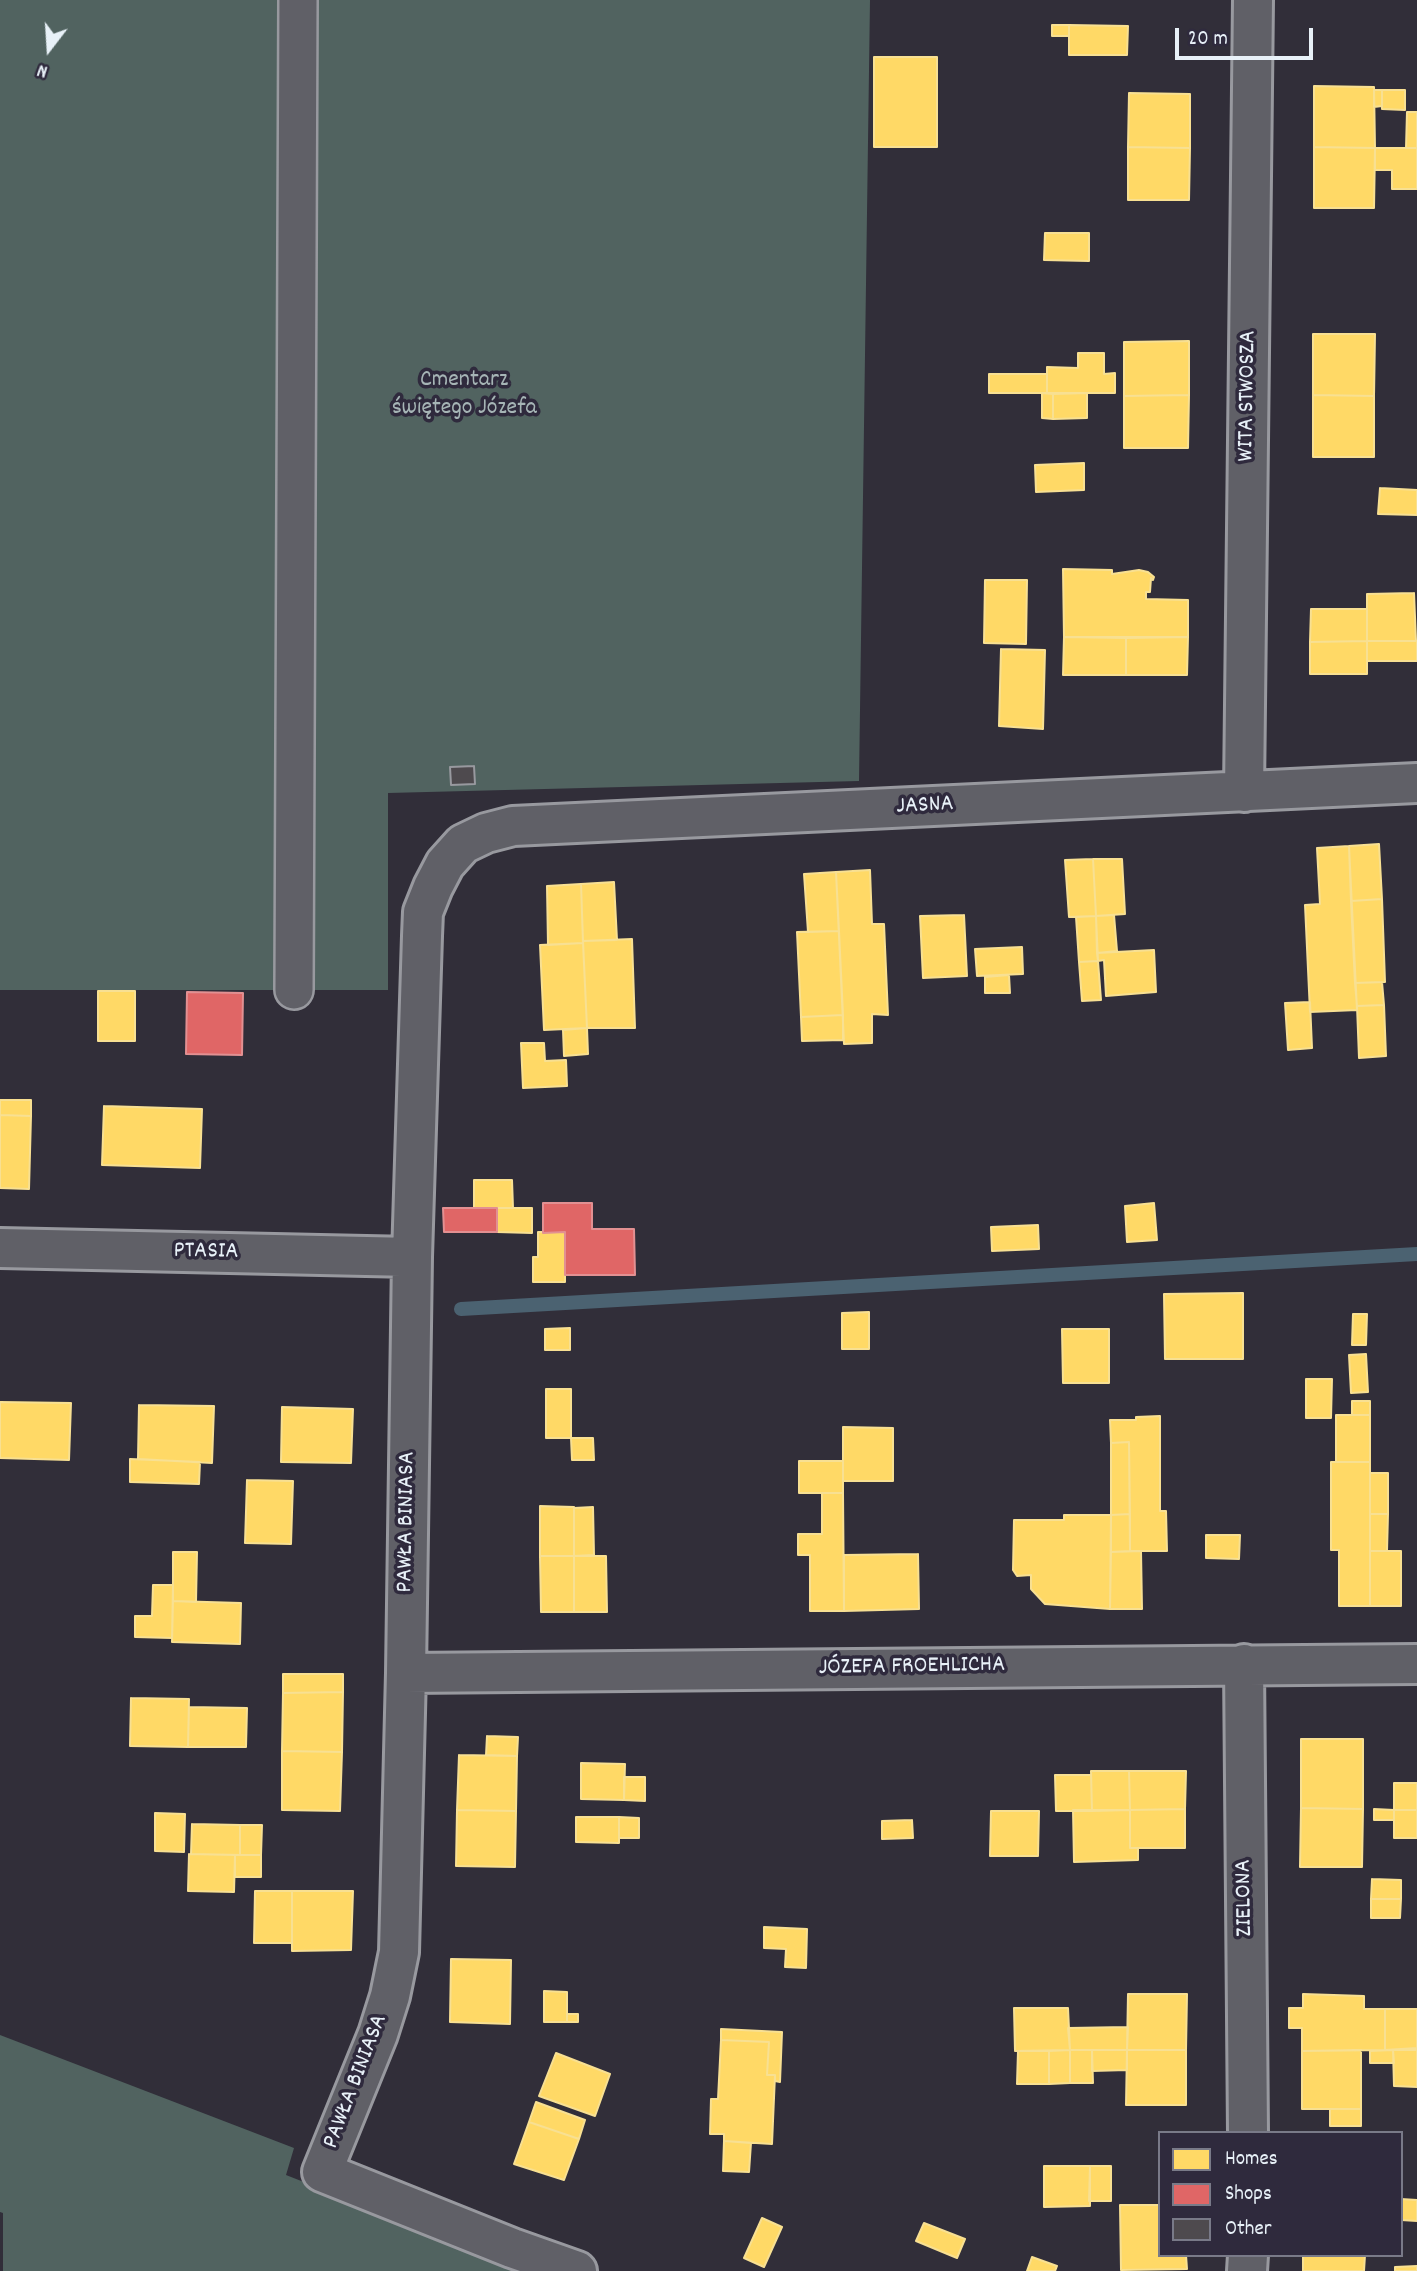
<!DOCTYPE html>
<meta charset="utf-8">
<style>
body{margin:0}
#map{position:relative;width:1417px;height:2271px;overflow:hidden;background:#312e39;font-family:Dekko,sans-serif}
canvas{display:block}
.legend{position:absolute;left:1158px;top:2131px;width:245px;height:126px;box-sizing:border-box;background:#2f2a3d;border:2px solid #797a88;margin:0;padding:9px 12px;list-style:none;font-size:21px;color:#e8f1f8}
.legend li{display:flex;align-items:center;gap:14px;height:35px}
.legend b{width:35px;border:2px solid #797a88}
.north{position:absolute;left:14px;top:14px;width:70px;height:70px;-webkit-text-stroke:5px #2f2a3d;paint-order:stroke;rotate:197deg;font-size:19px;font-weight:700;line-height:28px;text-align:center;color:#e8f1f8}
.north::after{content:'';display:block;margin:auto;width:24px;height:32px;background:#e8f1f8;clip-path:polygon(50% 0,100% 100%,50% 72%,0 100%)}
.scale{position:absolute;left:1175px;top:28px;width:138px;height:32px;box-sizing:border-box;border:4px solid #e8f1f8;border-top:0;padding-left:9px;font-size:21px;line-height:24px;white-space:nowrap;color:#e8f1f8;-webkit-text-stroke:5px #2f2a3d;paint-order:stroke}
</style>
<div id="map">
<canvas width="1417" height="2271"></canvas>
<ul class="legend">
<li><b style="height:19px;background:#ffd966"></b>Homes</li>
<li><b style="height:19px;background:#e06666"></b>Shops</li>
<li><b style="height:19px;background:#4e4a4e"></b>Other</li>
</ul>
<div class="north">N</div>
<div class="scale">20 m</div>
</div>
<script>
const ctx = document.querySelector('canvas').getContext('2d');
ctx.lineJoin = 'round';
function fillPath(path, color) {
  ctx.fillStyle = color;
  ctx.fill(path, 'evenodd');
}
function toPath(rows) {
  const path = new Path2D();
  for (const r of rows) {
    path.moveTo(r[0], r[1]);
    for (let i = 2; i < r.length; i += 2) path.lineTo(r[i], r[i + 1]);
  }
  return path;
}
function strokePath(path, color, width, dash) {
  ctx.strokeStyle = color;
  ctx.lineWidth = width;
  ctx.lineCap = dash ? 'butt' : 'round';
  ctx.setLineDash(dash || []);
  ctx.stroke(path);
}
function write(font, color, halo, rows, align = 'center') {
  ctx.font = font + ' Dekko,sans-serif';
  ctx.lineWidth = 7;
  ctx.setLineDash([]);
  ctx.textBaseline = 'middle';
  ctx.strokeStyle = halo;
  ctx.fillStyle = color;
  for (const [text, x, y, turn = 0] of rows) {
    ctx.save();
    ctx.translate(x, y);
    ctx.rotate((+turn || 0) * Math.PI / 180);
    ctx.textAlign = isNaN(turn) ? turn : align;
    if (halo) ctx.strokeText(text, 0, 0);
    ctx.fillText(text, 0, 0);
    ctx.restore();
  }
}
const green = toPath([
 [0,0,870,0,859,781,388,793,388,990,0,990],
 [0,2035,294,2148,286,2175,530,2271,3,2271,3,2213,0,2212]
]);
const homes = toPath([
 [1052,25,1069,25,1069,36,1052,36,1052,25],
 [1069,25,1128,26,1127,55,1069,55,1069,25],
 [874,57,937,57,937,147,874,147,874,57],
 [1314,86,1374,87,1375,148,1314,147,1314,86],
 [1374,90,1382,90,1382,106,1374,107,1374,90],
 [1382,90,1405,90,1405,110,1382,109,1382,90],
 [1129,93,1190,94,1190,148,1128,147,1129,93],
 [1407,112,1417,112,1417,148,1406,148,1407,112],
 [1128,147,1190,148,1189,200,1128,200,1128,147],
 [1314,147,1375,148,1374,208,1314,208,1314,147],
 [1375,148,1417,148,1417,189,1392,189,1392,170,1375,170,1375,148],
 [1045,233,1089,233,1089,261,1044,260,1045,233],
 [1313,334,1375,334,1374,396,1313,395,1313,334],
 [1189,341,1189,395,1124,396,1124,342,1189,341],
 [1078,353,1104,353,1104,374,1115,373,1115,393,1047,393,1047,367,1078,368,1078,353],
 [989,374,1047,374,1047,393,989,393,989,374],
 [1042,393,1053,394,1053,419,1042,418,1042,393],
 [1087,393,1087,418,1053,419,1053,394,1087,393],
 [1189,395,1188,448,1124,448,1124,396,1189,395],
 [1313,395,1374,396,1374,457,1313,457,1313,395],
 [1084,463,1084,490,1036,492,1035,465,1084,463],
 [1380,488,1417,490,1417,515,1378,514,1380,488],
 [1063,569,1112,570,1112,574,1139,570,1148,572,1154,577,1153,580,1151,578,1150,592,1146,592,1146,599,1188,600,1188,637,1064,637,1063,569],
 [985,580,1027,580,1026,644,984,643,985,580],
 [1414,593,1416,641,1367,641,1367,594,1414,593],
 [1311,609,1367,609,1367,641,1310,642,1311,609],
 [1064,637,1126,638,1126,675,1063,675,1064,637],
 [1188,637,1187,675,1126,675,1126,638,1188,637],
 [1367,641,1367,674,1310,674,1310,642,1367,641],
 [1367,641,1417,641,1417,661,1367,661,1367,641],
 [1001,649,1045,650,1043,729,999,726,1001,649],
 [1379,844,1382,899,1351,901,1349,846,1379,844],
 [1349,846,1357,1010,1310,1012,1305,905,1320,904,1317,848,1349,846],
 [1093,859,1096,916,1069,917,1065,860,1093,859],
 [1093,859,1122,859,1125,914,1096,916,1093,859],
 [870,870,872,924,884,924,888,1015,872,1014,872,1043,844,1044,836,872,870,870],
 [836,872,839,931,808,932,804,874,836,872],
 [614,882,617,940,583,941,581,884,614,882],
 [581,884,583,943,548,945,547,886,581,884],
 [1382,899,1385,982,1355,983,1351,901,1382,899],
 [964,915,967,976,923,978,920,916,964,915],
 [1114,915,1117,951,1097,953,1096,916,1114,915],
 [1096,916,1098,961,1079,962,1076,917,1096,916],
 [839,931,843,1015,801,1017,797,932,839,931],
 [632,939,635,1028,587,1028,583,941,632,939],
 [583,943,587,1028,544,1030,540,945,583,943],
 [1022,947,1023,974,977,976,975,949,1022,947],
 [1154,950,1156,992,1106,996,1104,960,1098,961,1097,953,1154,950],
 [1098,961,1101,1000,1082,1001,1079,962,1098,961],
 [1009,975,1010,993,985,993,985,977,1009,975],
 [1382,982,1384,1005,1357,1006,1355,983,1382,982],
 [98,991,135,991,135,1041,98,1041,98,991],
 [1310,1002,1312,1048,1288,1050,1285,1003,1310,1002],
 [1384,1005,1386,1056,1359,1058,1357,1006,1384,1005],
 [843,1015,843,1040,802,1041,801,1017,843,1015],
 [587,1028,588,1054,564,1056,563,1030,587,1028],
 [521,1043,544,1043,545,1061,566,1060,567,1086,523,1088,521,1043],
 [0,1100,31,1100,31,1116,0,1115,0,1100],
 [104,1106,202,1109,200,1168,102,1165,104,1106],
 [0,1115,31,1116,29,1189,0,1188,0,1115],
 [474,1180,512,1180,513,1208,474,1208,474,1180],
 [1154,1203,1157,1240,1127,1242,1125,1206,1154,1203],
 [497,1208,532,1208,532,1233,497,1232,497,1208],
 [1038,1225,1039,1249,992,1251,991,1227,1038,1225],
 [538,1232,565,1232,565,1282,533,1282,533,1257,538,1257,538,1232],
 [1243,1293,1243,1359,1165,1359,1164,1294,1243,1293],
 [869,1312,869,1349,842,1349,842,1313,869,1312],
 [1353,1314,1367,1314,1366,1345,1352,1345,1353,1314],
 [570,1328,570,1350,545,1350,545,1329,570,1328],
 [1062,1329,1109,1329,1109,1383,1063,1383,1062,1329],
 [1366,1354,1368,1392,1351,1393,1349,1355,1366,1354],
 [1306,1379,1332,1379,1331,1418,1306,1418,1306,1379],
 [546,1389,571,1389,571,1438,546,1438,546,1389],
 [1352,1401,1370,1401,1370,1415,1352,1415,1352,1401],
 [0,1402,71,1403,69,1460,0,1458,0,1402],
 [139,1405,214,1406,212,1463,138,1459,139,1405],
 [282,1407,353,1409,351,1463,281,1462,282,1407],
 [1336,1415,1370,1415,1370,1462,1336,1462,1336,1415],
 [1160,1416,1160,1511,1166,1511,1167,1551,1130,1551,1129,1442,1111,1443,1110,1420,1136,1420,1136,1417,1160,1416],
 [843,1427,893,1428,893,1481,843,1481,843,1427],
 [571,1438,593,1438,594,1460,572,1460,571,1438],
 [1129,1442,1130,1514,1111,1515,1111,1443,1129,1442],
 [130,1459,200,1462,199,1484,130,1482,130,1459],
 [799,1461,843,1461,843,1493,799,1493,799,1461],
 [1331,1462,1370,1462,1370,1606,1339,1606,1339,1550,1331,1550,1331,1462],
 [1370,1473,1388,1473,1388,1514,1370,1514,1370,1473],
 [247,1480,293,1481,291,1544,245,1543,247,1480],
 [822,1493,843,1493,844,1611,810,1611,810,1555,798,1555,798,1534,822,1534,822,1493],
 [540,1506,574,1507,574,1556,540,1556,540,1506],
 [593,1507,594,1555,574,1556,574,1508,593,1507],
 [1130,1514,1130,1551,1111,1552,1111,1515,1130,1514],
 [1370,1514,1388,1514,1387,1551,1370,1551,1370,1514],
 [1064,1515,1111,1515,1110,1609,1045,1604,1031,1589,1031,1575,1017,1576,1013,1570,1014,1520,1064,1520,1064,1515],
 [1206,1535,1240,1535,1239,1559,1206,1558,1206,1535],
 [1141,1551,1142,1609,1110,1609,1111,1552,1141,1551],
 [1370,1551,1401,1551,1401,1606,1370,1606,1370,1551],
 [173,1552,197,1552,196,1602,173,1601,173,1552],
 [918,1554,919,1609,844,1611,844,1555,918,1554],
 [540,1556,574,1556,574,1612,541,1612,540,1556],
 [574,1556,606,1556,607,1612,574,1612,574,1556],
 [153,1585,173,1585,172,1638,135,1637,135,1616,152,1616,153,1585],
 [173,1601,241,1603,240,1644,172,1642,173,1601],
 [283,1674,343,1674,343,1692,283,1693,283,1674],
 [343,1692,342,1752,282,1751,283,1693,343,1692],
 [131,1698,189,1699,188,1747,130,1746,131,1698],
 [189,1707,247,1708,246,1747,188,1747,189,1707],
 [487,1736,518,1737,517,1756,486,1755,487,1736],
 [1301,1739,1363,1739,1363,1809,1301,1808,1301,1739],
 [282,1751,342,1752,340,1811,282,1810,282,1751],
 [459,1755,517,1756,516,1811,457,1810,459,1755],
 [581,1763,625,1764,624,1800,581,1799,581,1763],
 [1091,1771,1129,1771,1130,1810,1092,1811,1091,1771],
 [1129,1771,1186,1771,1185,1809,1130,1810,1129,1771],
 [1055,1775,1091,1775,1092,1811,1056,1811,1055,1775],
 [624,1777,645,1777,645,1801,624,1800,624,1777],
 [1394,1783,1417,1783,1417,1810,1394,1810,1394,1783],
 [1301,1808,1363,1809,1362,1867,1300,1867,1301,1808],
 [1185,1809,1185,1848,1130,1848,1130,1810,1185,1809],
 [1374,1809,1394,1810,1394,1820,1374,1820,1374,1809],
 [457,1810,516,1811,515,1867,456,1866,457,1810],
 [1073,1810,1130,1810,1130,1848,1138,1848,1138,1860,1074,1862,1073,1810],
 [1394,1810,1417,1810,1417,1838,1394,1838,1394,1810],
 [991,1811,1039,1811,1038,1856,990,1856,991,1811],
 [155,1813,185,1814,184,1852,155,1851,155,1813],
 [576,1817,619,1817,619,1843,576,1842,576,1817],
 [619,1817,639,1818,639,1838,619,1838,619,1817],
 [912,1820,913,1838,882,1839,882,1821,912,1820],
 [192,1824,240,1825,240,1855,191,1854,192,1824],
 [240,1825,262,1825,261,1855,240,1855,240,1825],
 [189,1854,235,1855,234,1892,188,1891,189,1854],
 [235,1855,261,1855,261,1877,235,1877,235,1855],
 [1372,1879,1401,1880,1401,1899,1371,1899,1372,1879],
 [255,1891,292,1891,292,1943,254,1943,255,1891],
 [292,1891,353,1891,351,1950,292,1951,292,1891],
 [1371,1899,1401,1899,1400,1918,1371,1918,1371,1899],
 [764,1927,807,1929,806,1968,785,1967,786,1949,764,1948,764,1927],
 [451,1959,511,1960,510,2024,450,2022,451,1959],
 [544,1991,567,1992,567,2022,544,2022,544,1991],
 [1128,1994,1187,1994,1186,2050,1127,2050,1128,1994],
 [1303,1994,1364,1996,1364,2009,1385,2009,1385,2050,1302,2051,1302,2028,1289,2028,1289,2008,1303,2008,1303,1994],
 [1014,2008,1068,2008,1070,2050,1015,2051,1014,2008],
 [1385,2009,1417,2009,1417,2048,1385,2050,1385,2009],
 [567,2014,578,2014,578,2022,567,2022,567,2014],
 [1128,2027,1127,2050,1070,2050,1068,2028,1128,2027],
 [721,2029,782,2032,780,2082,775,2081,775,2075,767,2075,769,2042,721,2040,721,2029],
 [721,2040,769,2042,767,2075,775,2075,772,2144,724,2141,724,2134,710,2134,711,2099,718,2099,721,2040],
 [1070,2050,1070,2083,1049,2084,1049,2051,1070,2050],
 [1070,2050,1092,2050,1093,2083,1070,2083,1070,2050],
 [1092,2050,1127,2050,1127,2070,1092,2071,1092,2050],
 [1127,2050,1186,2050,1186,2105,1126,2105,1127,2050],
 [1361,2050,1361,2109,1302,2109,1302,2051,1361,2050],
 [1393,2050,1417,2050,1417,2087,1394,2086,1393,2050],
 [1393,2050,1394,2063,1370,2063,1370,2051,1393,2050],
 [1018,2051,1049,2051,1049,2084,1017,2084,1018,2051],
 [556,2053,610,2074,595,2116,539,2096,556,2053],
 [536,2102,585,2120,579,2139,529,2122,536,2102],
 [1330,2109,1361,2109,1361,2126,1330,2126,1330,2109],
 [529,2122,579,2139,564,2180,514,2164,529,2122],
 [724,2141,751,2143,749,2172,723,2171,724,2141],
 [1044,2166,1090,2166,1090,2206,1044,2207,1044,2166],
 [1090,2166,1111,2166,1111,2201,1089,2201,1090,2166],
 [1401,2199,1417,2200,1417,2221,1401,2220,1401,2199],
 [1120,2205,1160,2205,1160,2255,1186,2255,1187,2269,1121,2270,1120,2205],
 [762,2218,782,2227,764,2267,744,2258,762,2218],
 [924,2223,965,2239,957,2258,916,2241,924,2223],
 [1303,2255,1365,2255,1364,2271,1303,2271,1303,2255],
 [1032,2257,1057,2266,1055,2271,1027,2271,1032,2257],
 [1417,2266,1417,2271,1395,2271,1395,2267,1417,2266]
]);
const shops = toPath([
 [187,992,243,993,242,1055,186,1054,187,992],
 [543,1203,592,1203,592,1229,634,1229,635,1275,565,1275,565,1232,543,1233,543,1203],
 [443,1208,497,1208,497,1232,444,1232,443,1208]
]);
const stream = toPath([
 [461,1309,1417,1254]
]);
const building = toPath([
 [474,766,475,784,451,785,450,767,474,766]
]);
const pedestrian = toPath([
 [294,990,298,0]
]);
const minor = toPath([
 [1244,792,1253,0],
 [0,1248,412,1257],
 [1244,1664,1248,2133],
 [406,1673,1417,1664],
 [577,2271,512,2248,322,2172,378,2034,390,1996,399,1952,406,1673,412,1257,422,936,423,912,433,887,445,864,463,844,486,833,513,826,1417,783],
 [1247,2271,1248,2255]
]);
const parkNames = [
 ["Cmentarz",464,382],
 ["świętego Józefa",464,410]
];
const streetNames = [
 ["WITA STWOSZA",1249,396,-89],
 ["JASNA",925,807,-3],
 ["PTASIA",206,1253,1],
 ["PAWŁA BINIASA",408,1522,-89],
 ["JÓZEFA FROEHLICHA",912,1668,-1],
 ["ZIELONA",1246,1898,-91],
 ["PAWŁA BINIASA",357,2082,-69]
];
fillPath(green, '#516360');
fillPath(homes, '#ffd966');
strokePath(homes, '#f8e092', 2);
fillPath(shops, '#e06666');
strokePath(shops, '#e29092', 2);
strokePath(stream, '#4b6271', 14);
fillPath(building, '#4e4a4e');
strokePath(building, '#98999f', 2);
strokePath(pedestrian, '#98999f', 42);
strokePath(minor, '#98999f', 44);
strokePath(pedestrian, '#606067', 37);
strokePath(minor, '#606067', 38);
write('24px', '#a6b5b6', '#2f2a3d', parkNames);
write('24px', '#e8f1f8', '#2f2a3d', streetNames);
</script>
